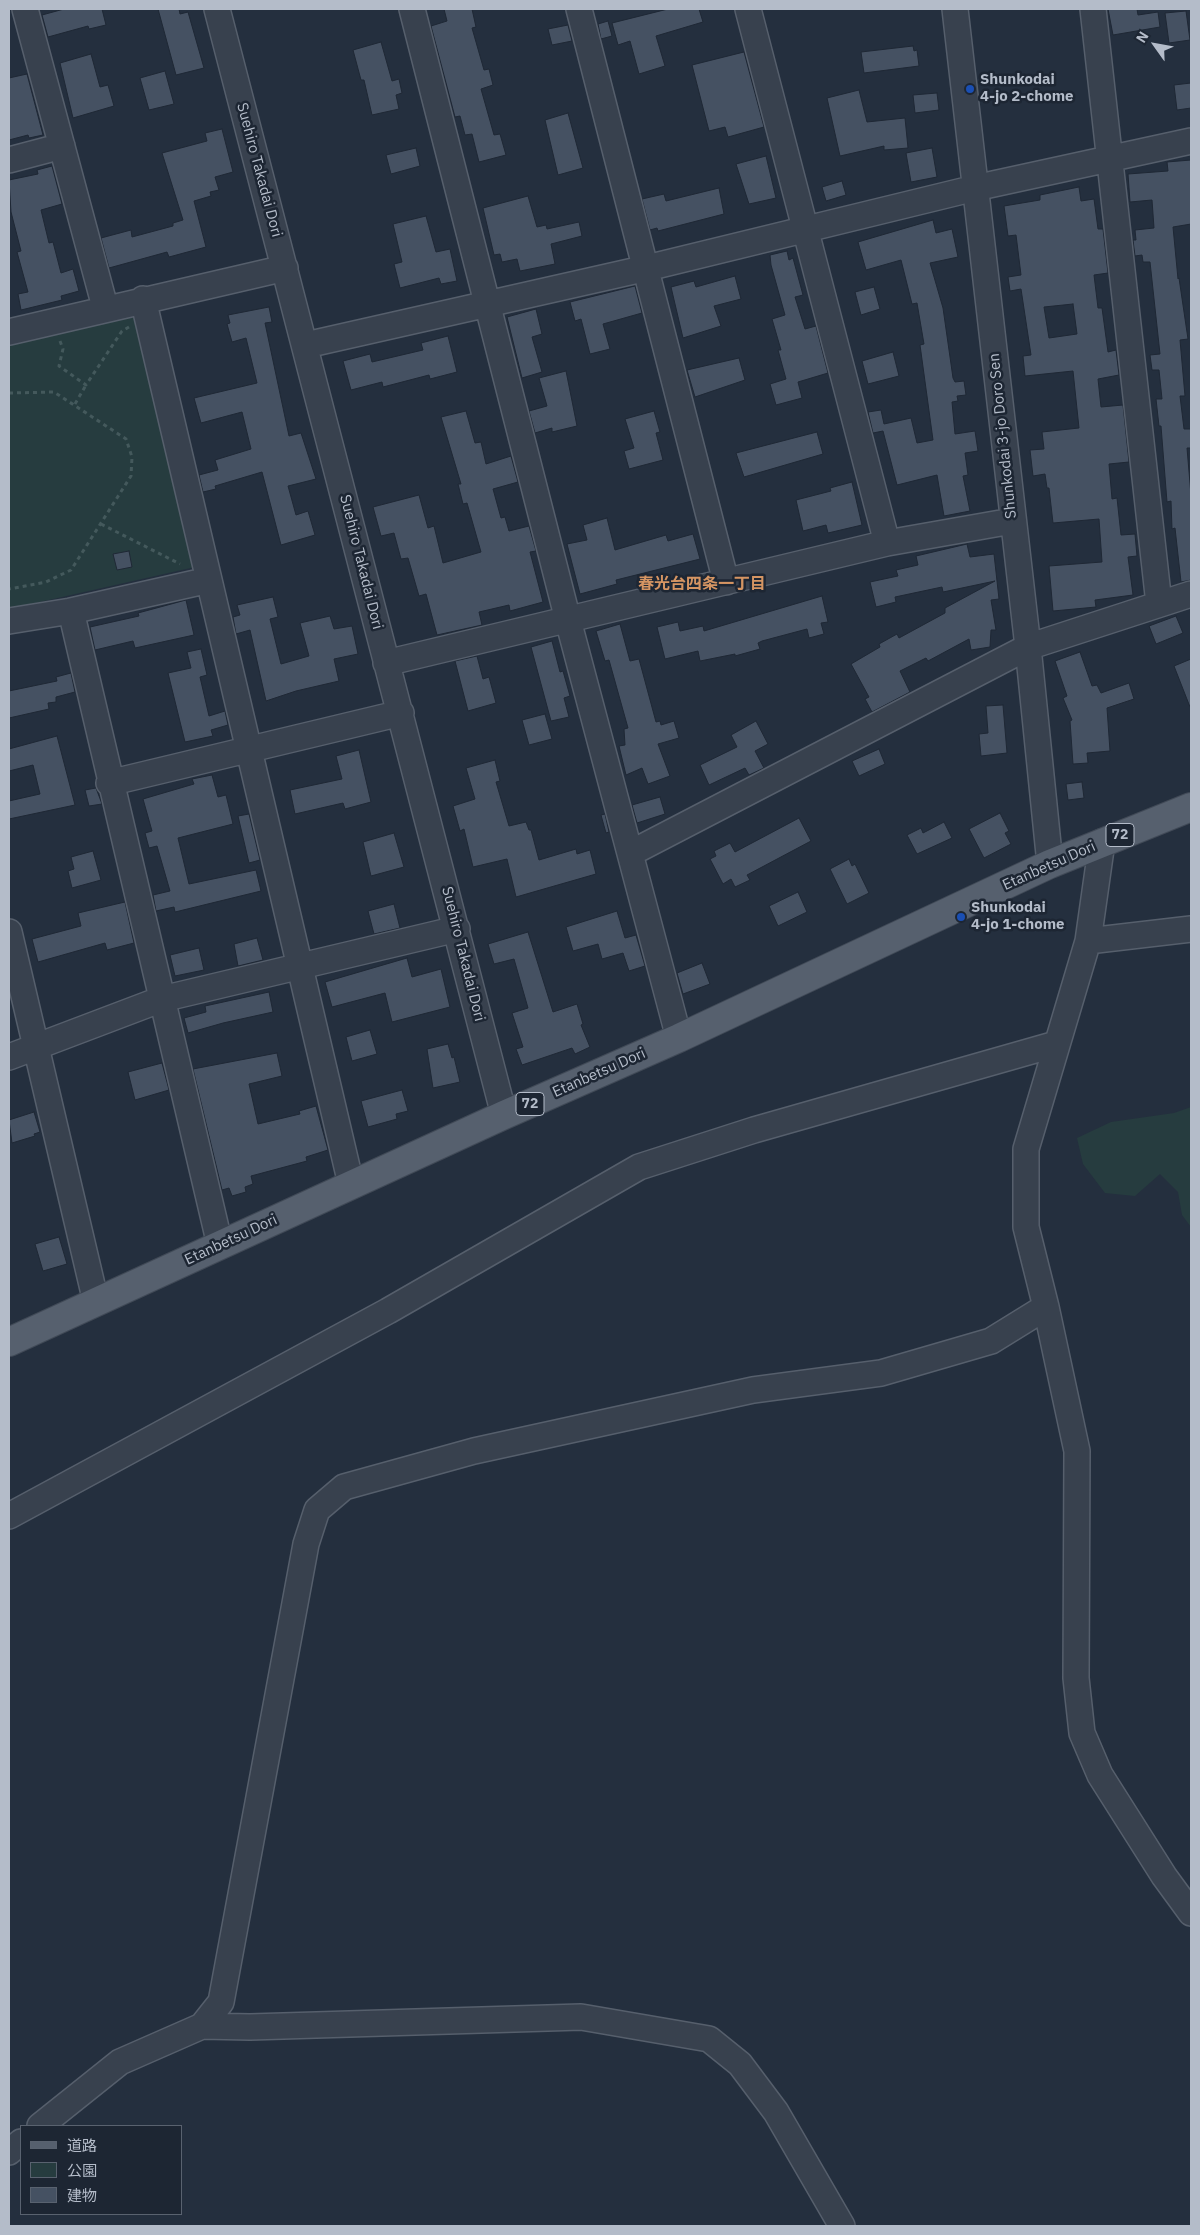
<!DOCTYPE html>
<meta charset="utf-8">
<style>
body{margin:0}
#map{position:relative;width:1200px;height:2235px;overflow:hidden;background:#242f3e;font-family:"IBM Plex Sans","Noto Sans JP",sans-serif}
canvas{display:block}
.frame{position:absolute;inset:0;border:10px solid #b4bcc9;pointer-events:none}
.legend{position:absolute;left:20px;top:2125px;width:162px;height:90px;box-sizing:border-box;background:#1d2633;border:1px solid #59626f;margin:0;padding:6px 9px;list-style:none;font-size:15px;color:#b4bcc9}
.legend li{display:flex;align-items:center;gap:10px;height:25px}
.legend b{width:25px;border:1px solid #59626f}
.north{position:absolute;left:1130px;top:20px;width:50px;height:50px;-webkit-text-stroke:4px #1d2633;paint-order:stroke;rotate:302deg;font-size:14px;font-weight:700;line-height:20px;text-align:center;color:#b4bcc9}
.north::after{content:'';display:block;margin:auto;width:18px;height:22px;background:#b4bcc9;clip-path:polygon(50% 0,100% 100%,50% 72%,0 100%)}
</style>
<div id="map">
<canvas width="1200" height="2235"></canvas>
<div class="frame"></div>
<ul class="legend">
<li><b style="height:6px;background:#56606e"></b>道路</li>
<li><b style="height:14px;background:#263c3f"></b>公園</li>
<li><b style="height:14px;background:#455162"></b>建物</li>
</ul>
<div class="north">N</div>
</div>
<script>
const ctx = document.querySelector('canvas').getContext('2d');
ctx.lineJoin = 'round';
function fillPath(path, color) {
  ctx.fillStyle = color;
  ctx.fill(path, 'evenodd');
}
function toPath(rows) {
  const path = new Path2D();
  for (const r of rows) {
    path.moveTo(r[0], r[1]);
    for (let i = 2; i < r.length; i += 2) path.lineTo(r[i], r[i + 1]);
  }
  return path;
}
function strokePath(path, color, width, dash) {
  ctx.strokeStyle = color;
  ctx.lineWidth = width;
  ctx.lineCap = dash ? 'butt' : 'round';
  ctx.setLineDash(dash || []);
  ctx.stroke(path);
}
function write(font, color, halo, rows, align = 'center') {
  ctx.font = font + ' "IBM Plex Sans","Noto Sans JP",sans-serif';
  ctx.lineWidth = 5;
  ctx.setLineDash([]);
  ctx.textBaseline = 'middle';
  ctx.strokeStyle = halo;
  ctx.fillStyle = color;
  for (const [text, x, y, turn = 0] of rows) {
    ctx.save();
    ctx.translate(x, y);
    ctx.rotate((+turn || 0) * Math.PI / 180);
    ctx.textAlign = isNaN(turn) ? turn : align;
    if (halo) ctx.strokeText(text, 0, 0);
    ctx.fillText(text, 0, 0);
    ctx.restore();
  }
}
const green = toPath([
 [132,304,195,567,9,609,9,332],
 [1191,1107,1191,1227,1182,1215,1178,1192,1160,1174,1135,1196,1105,1193,1083,1164,1077,1138,1111,1122,1174,1113]
]);
const building = toPath([
 [64,9,102,9,106,25,89,29,88,26,48,37,42,15,64,9],
 [158,9,179,9,180,14,188,12,204,68,176,75,158,9],
 [444,9,472,9,476,27,472,28,484,70,489,69,493,85,481,89,494,135,500,134,506,155,479,162,472,134,465,135,460,116,455,117,431,26,447,21,444,9],
 [668,9,699,9,703,22,656,36,665,66,639,74,630,41,618,45,612,23,668,9],
 [1108,9,1137,9,1138,15,1158,12,1160,27,1113,35,1108,9],
 [1186,11,1190,40,1169,43,1165,13,1186,11],
 [608,21,612,36,601,39,598,24,608,21],
 [568,25,572,41,552,45,548,29,568,25],
 [381,42,392,81,399,79,402,93,396,95,399,109,372,115,364,80,361,80,353,50,381,42],
 [913,46,914,51,917,50,919,66,864,73,861,52,913,46],
 [744,52,764,127,728,137,725,127,709,131,692,65,744,52],
 [91,54,100,87,108,85,114,106,73,118,60,63,91,54],
 [165,71,174,104,149,110,140,78,165,71],
 [27,74,43,135,29,138,28,135,9,140,9,78,27,74],
 [1191,83,1191,108,1177,110,1174,85,1191,83],
 [859,90,867,122,905,118,908,148,884,150,884,146,840,156,827,98,859,90],
 [937,93,939,110,915,113,913,95,937,93],
 [568,113,583,168,558,175,545,120,568,113],
 [222,129,233,172,215,177,219,190,210,192,211,196,194,201,206,247,169,257,167,252,109,268,101,238,131,230,132,237,173,226,173,223,183,220,162,153,207,141,205,133,222,129],
 [416,148,420,166,391,174,386,155,416,148],
 [932,148,937,177,911,182,906,153,932,148],
 [766,156,776,198,749,204,736,164,766,156],
 [1191,160,1191,224,1173,227,1178,279,1179,278,1188,339,1180,340,1185,396,1180,396,1184,429,1191,429,1191,448,1187,448,1191,495,1191,580,1181,582,1175,528,1172,529,1171,501,1167,502,1161,426,1159,426,1156,399,1162,399,1159,370,1152,370,1150,355,1160,354,1150,262,1143,262,1142,255,1135,256,1133,240,1136,240,1135,230,1154,228,1152,200,1130,202,1128,174,1168,171,1167,162,1191,160],
 [52,166,62,204,41,210,49,243,53,242,61,273,73,269,79,291,61,296,62,300,21,310,18,294,28,292,17,252,21,251,11,212,9,180,38,174,37,170,52,166],
 [842,181,846,195,826,201,822,187,842,181],
 [1079,187,1081,201,1094,199,1098,229,1103,229,1108,273,1094,275,1098,308,1102,308,1108,352,1116,350,1119,375,1098,379,1101,407,1123,405,1129,462,1109,464,1112,499,1117,498,1121,535,1135,534,1137,556,1128,557,1133,595,1095,600,1096,607,1053,611,1049,566,1102,562,1099,519,1053,523,1049,488,1047,488,1045,474,1033,476,1030,450,1044,449,1042,432,1079,428,1073,371,1025,376,1023,356,1031,355,1021,289,1010,291,1008,277,1021,275,1016,235,1008,236,1004,206,1040,200,1040,195,1079,187],
 [1073,304,1077,334,1049,338,1044,307,1073,304],
 [719,188,724,214,658,231,657,228,650,230,642,199,664,194,666,201,719,188],
 [528,196,537,227,546,225,547,229,579,222,582,236,551,244,555,264,520,271,517,259,502,262,500,254,494,255,483,208,528,196],
 [426,216,436,252,450,249,457,281,441,284,439,278,400,288,394,264,402,262,393,224,426,216],
 [933,220,936,233,952,229,958,257,930,263,943,308,953,378,955,382,964,381,966,395,957,396,958,401,952,402,955,434,975,431,978,451,965,453,968,475,963,476,970,511,944,516,937,475,897,485,883,431,873,433,868,412,881,410,884,424,911,418,917,443,933,440,920,345,924,344,917,303,912,304,901,260,866,270,858,242,933,220],
 [787,251,789,260,793,258,803,295,795,297,805,329,816,326,828,373,798,382,802,398,776,405,770,384,786,379,778,350,781,350,772,319,785,315,771,265,770,255,787,251],
 [735,276,741,299,714,306,721,326,683,338,671,287,694,281,696,287,735,276],
 [635,286,642,313,603,324,610,349,590,354,581,319,575,321,570,302,635,286],
 [874,287,880,309,861,315,855,292,874,287],
 [269,307,272,322,265,323,289,436,301,433,316,479,288,486,296,515,308,511,315,535,281,545,262,472,215,486,216,489,203,492,199,475,218,470,215,460,251,449,242,412,201,423,194,398,257,383,246,338,232,342,227,324,230,323,228,315,269,307],
 [536,309,542,334,532,337,542,372,522,378,507,317,536,309],
 [448,336,457,372,430,379,429,375,383,387,382,382,351,390,343,361,370,354,372,362,423,350,421,343,448,336],
 [893,352,899,376,868,384,862,361,893,352],
 [739,358,745,380,695,397,687,370,739,358],
 [566,371,577,426,552,432,552,428,535,433,529,411,547,406,539,378,566,371],
 [466,411,475,443,481,442,486,464,511,456,518,482,493,489,501,518,505,517,509,531,529,526,536,551,530,552,543,602,510,611,509,605,479,612,482,625,437,635,426,594,419,596,408,558,401,559,394,533,381,536,373,507,419,495,428,528,434,526,443,563,481,552,467,503,463,504,458,484,461,484,441,417,466,411],
 [654,411,660,432,656,433,663,460,629,469,624,451,634,448,625,419,654,411],
 [817,432,823,454,744,477,736,453,817,432],
 [852,482,862,525,828,533,826,525,803,531,796,500,831,491,830,488,852,482],
 [607,518,615,550,666,535,668,541,693,534,700,559,616,580,617,584,580,594,567,544,587,540,583,525,607,518],
 [967,544,970,557,994,554,999,599,991,600,996,630,991,630,990,647,971,650,969,639,928,661,926,658,900,671,910,692,872,712,865,699,869,697,851,664,880,647,879,644,897,634,899,638,945,613,945,608,995,581,943,592,942,587,895,597,896,602,876,607,870,582,898,576,896,570,918,565,916,556,967,544],
 [129,551,132,567,117,570,113,554,129,551],
 [822,596,828,622,821,623,824,634,809,638,807,629,762,641,758,643,760,649,735,656,735,654,700,661,698,651,665,659,657,627,678,622,680,631,703,626,704,631,822,596],
 [273,597,278,617,270,619,281,664,309,656,300,623,330,616,334,629,352,626,358,654,334,659,339,681,296,691,266,701,250,630,236,634,233,617,240,615,237,605,273,597],
 [186,600,194,635,135,648,133,641,95,650,90,627,139,616,138,613,186,600],
 [1176,616,1183,633,1156,644,1149,626,1176,616],
 [620,624,630,661,639,659,656,722,660,721,661,725,674,721,679,738,658,744,670,776,648,784,642,768,626,775,619,746,625,745,624,729,628,728,609,660,605,661,596,631,620,624],
 [552,641,560,672,563,671,570,696,564,698,569,717,551,721,531,647,552,641],
 [201,649,207,675,200,677,209,716,225,711,228,725,211,730,213,736,185,742,168,673,191,668,187,652,201,649],
 [1080,652,1092,686,1097,685,1101,693,1129,683,1134,699,1107,708,1110,751,1087,753,1088,763,1073,764,1070,721,1072,720,1063,698,1067,696,1055,661,1080,652],
 [477,656,483,679,489,677,496,703,468,711,455,661,477,656],
 [1191,659,1191,707,1190,707,1174,666,1191,659],
 [71,673,75,692,56,697,56,702,48,703,49,709,9,718,9,691,57,681,56,677,71,673],
 [1003,705,1007,753,981,756,979,734,988,733,986,706,1003,705],
 [545,714,552,739,529,745,522,720,545,714],
 [756,721,768,744,755,751,764,768,749,775,745,768,709,785,700,765,737,747,731,735,756,721],
 [57,736,75,805,9,819,9,801,40,794,33,765,9,771,9,749,57,736],
 [879,749,885,764,859,776,852,761,879,749],
 [359,750,371,802,345,809,343,803,295,814,290,790,342,779,336,756,359,750],
 [495,760,500,781,496,782,509,826,526,822,529,830,531,830,539,860,576,849,577,854,590,850,596,874,516,897,507,859,473,867,464,829,460,831,453,806,475,799,466,768,495,760],
 [212,775,218,797,226,795,233,824,178,838,189,884,256,870,261,891,175,912,174,907,156,911,153,895,170,891,157,846,149,848,145,833,152,831,143,799,194,784,192,779,212,775],
 [1082,782,1084,798,1068,800,1066,784,1082,782],
 [96,788,102,804,89,806,85,790,96,788],
 [660,797,665,814,637,823,632,805,660,797],
 [1000,813,1009,831,1005,833,1011,844,984,858,969,829,1000,813],
 [249,814,260,860,249,863,238,816,249,814],
 [605,814,609,832,606,833,601,815,605,814],
 [799,818,811,841,747,875,750,880,735,887,731,879,723,884,710,859,716,856,714,851,730,843,735,852,799,818],
 [944,822,952,838,917,854,907,835,921,828,923,833,944,822],
 [394,833,404,867,371,876,363,842,394,833],
 [93,851,101,880,72,888,68,871,74,869,71,857,93,851],
 [849,859,852,866,855,864,869,893,847,904,830,869,849,859],
 [798,892,807,912,778,926,769,906,798,892],
 [125,902,134,943,107,950,105,943,38,962,32,939,81,926,78,913,125,902],
 [394,904,400,928,374,934,368,911,394,904],
 [617,911,625,938,636,935,645,966,629,971,623,953,602,959,598,944,573,951,566,927,617,911],
 [528,932,553,1012,577,1004,583,1024,581,1025,590,1047,575,1054,572,1048,522,1065,516,1049,523,1047,512,1013,528,1008,514,959,494,964,488,944,528,932],
 [257,938,263,960,238,966,234,944,257,938],
 [199,948,204,970,175,976,170,955,199,948],
 [407,958,412,977,441,969,450,1007,392,1022,385,993,332,1007,325,982,407,958],
 [702,963,710,984,683,994,677,973,702,963],
 [269,992,273,1012,223,1023,188,1033,184,1018,206,1012,205,1006,269,992],
 [370,1030,377,1054,352,1061,346,1037,370,1030],
 [448,1044,452,1058,454,1057,460,1082,433,1088,427,1049,448,1044],
 [277,1053,282,1076,249,1084,258,1124,300,1114,299,1111,316,1106,328,1150,306,1157,307,1161,251,1176,253,1184,245,1187,246,1192,232,1196,229,1188,222,1190,193,1069,277,1053],
 [162,1063,169,1090,135,1100,128,1072,162,1063],
 [402,1090,408,1111,396,1114,397,1119,368,1127,361,1101,402,1090],
 [34,1112,40,1132,34,1134,35,1136,12,1143,9,1120,34,1112],
 [59,1237,67,1264,43,1271,35,1244,59,1237]
]);
const path = toPath([
 [60,341,63,349,59,366,86,385,122,331,129,327],
 [9,393,54,392,126,439,132,457,131,476,71,570,46,582,9,589],
 [75,404,86,385],
 [101,524,180,564]
]);
const minor = toPath([
 [25,9,105,307],
 [217,9,504,1115],
 [412,9,568,620,679,1038],
 [579,9,726,582],
 [748,9,887,543],
 [955,9,1028,647,1050,864],
 [1093,9,1159,604],
 [9,160,62,146],
 [143,299,351,1184],
 [9,332,285,268],
 [306,345,647,268,975,188,1191,141],
 [71,611,220,1245],
 [9,621,71,611,209,580],
 [386,663,887,543,1012,521],
 [109,783,401,713],
 [1102,842,1088,941,1026,1149,1026,1227,1046,1307,1077,1451,1076,1678,1082,1733,1100,1775,1164,1876,1191,1913],
 [631,853,1028,647,1191,594],
 [9,932,96,1302],
 [1088,941,1191,929],
 [9,1057,162,999,457,929],
 [9,1516,388,1311,639,1167,754,1130,1056,1044],
 [202,2026,221,2002,306,1544,317,1510,344,1487,474,1451,753,1390,881,1373,991,1341,1046,1307],
 [40,2126,120,2062,202,2026,250,2027,581,2017,709,2039,740,2064,776,2112,842,2226],
 [9,2152,21,2142]
]);
const major = toPath([
 [9,1342,504,1115,679,1038,1050,864,1191,807]
]);
const markers = [
 [970,89,5,"#1a4fb4"],
 [961,917,5,"#1a4fb4"]
];
const shields = [
 [1120,835,28],
 [530,1104,28]
];
const shieldNames = [
 ["72",1120,835],
 ["72",530,1104]
];
const poiNames = [
 ["Shunkodai",980,80],
 ["4-jo 2-chome",980,97],
 ["Shunkodai",971,908],
 ["4-jo 1-chome",971,925]
];
const streetNames = [
 ["Suehiro Takadai Dori",259,170,75],
 ["Shunkodai 3-jo Doro Sen",1003,436,-96],
 ["Suehiro Takadai Dori",361,562,76],
 ["Etanbetsu Dori",1049,866,-24],
 ["Suehiro Takadai Dori",463,954,76],
 ["Etanbetsu Dori",599,1073,-24],
 ["Etanbetsu Dori",231,1240,-25]
];
const neighbourhoodNames = [
 ["春光台四条一丁目",702,584]
];
fillPath(green, '#263c3f');
fillPath(building, '#455162');
strokePath(building, '#1f2835', 1);
strokePath(minor, '#565f6c', 28);
strokePath(major, '#414a57', 30);
strokePath(path, '#44595c', 3, [4, 4]);
strokePath(minor, '#38414e', 25);
strokePath(major, '#56606e', 28);
for (const [x, y, r, color] of markers) {
  const dot = new Path2D();
  dot.arc(x, y, r, 0, 2 * Math.PI);
  ctx.fillStyle = color;
  ctx.fill(dot);
  strokePath(dot, '#1d2633', 2);
}
for (const [x, y, w] of shields) {
  const box = new Path2D();
  box.roundRect(x - w / 2, y - 11.5, w, 23, 4);
  ctx.fillStyle = '#1d2633';
  ctx.fill(box);
  strokePath(box, '#b4bcc9', 1);
}
write('bold 14px', '#b4bcc9', null, shieldNames);
write('bold 15px', '#b4bcc9', '#1d2633', poiNames, 'left');
write('15px', '#b4bcc9', '#1d2633', streetNames);
write('bold 16px', '#d59563', '#1d2633', neighbourhoodNames);
</script>
